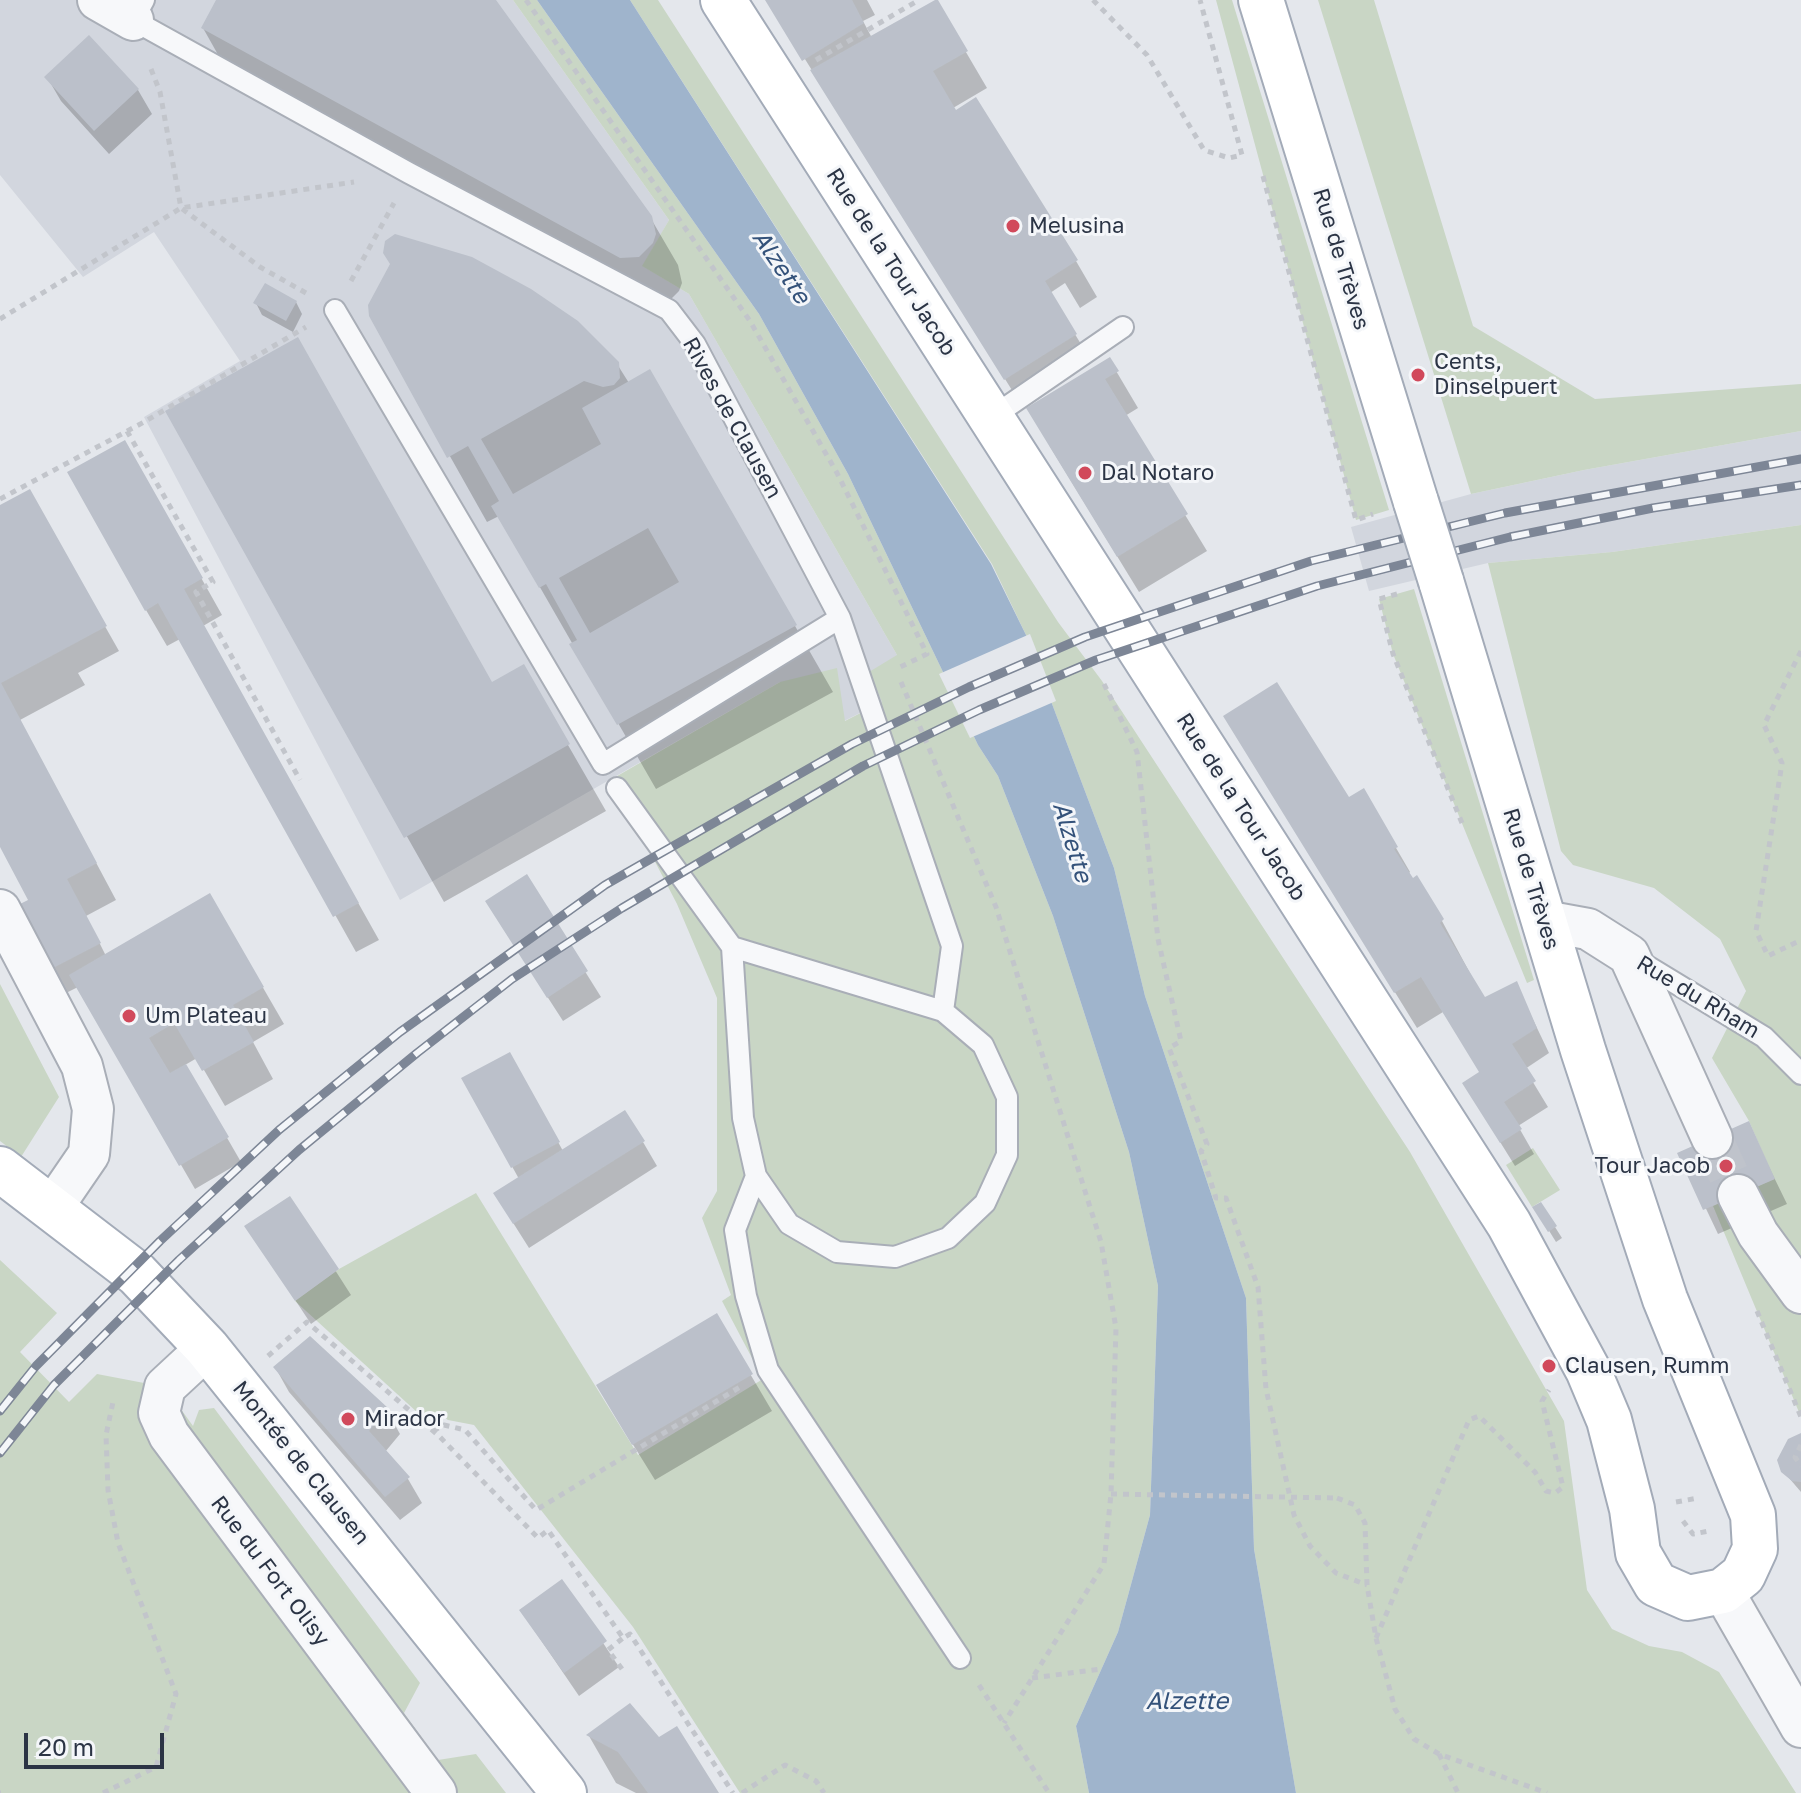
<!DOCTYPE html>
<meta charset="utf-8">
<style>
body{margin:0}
#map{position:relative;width:1801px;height:1793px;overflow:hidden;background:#e4e7ec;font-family:"Golos Text",sans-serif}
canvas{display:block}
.scale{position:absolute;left:24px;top:1733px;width:140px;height:36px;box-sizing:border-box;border:4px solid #2b3445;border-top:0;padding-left:10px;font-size:24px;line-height:28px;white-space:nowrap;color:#2b3445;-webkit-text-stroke:6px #f4f6f9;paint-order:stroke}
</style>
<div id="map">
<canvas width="1801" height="1793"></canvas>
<div class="scale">20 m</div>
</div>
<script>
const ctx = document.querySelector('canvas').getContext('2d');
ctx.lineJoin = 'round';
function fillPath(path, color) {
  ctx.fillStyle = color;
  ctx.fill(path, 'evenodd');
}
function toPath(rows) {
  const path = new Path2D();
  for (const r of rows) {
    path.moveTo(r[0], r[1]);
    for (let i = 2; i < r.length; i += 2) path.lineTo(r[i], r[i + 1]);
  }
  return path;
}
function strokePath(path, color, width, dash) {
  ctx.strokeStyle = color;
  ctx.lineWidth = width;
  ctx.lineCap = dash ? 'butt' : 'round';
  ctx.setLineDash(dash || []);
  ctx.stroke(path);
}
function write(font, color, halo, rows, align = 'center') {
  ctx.font = font + ' "Golos Text",sans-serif';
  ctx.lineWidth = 6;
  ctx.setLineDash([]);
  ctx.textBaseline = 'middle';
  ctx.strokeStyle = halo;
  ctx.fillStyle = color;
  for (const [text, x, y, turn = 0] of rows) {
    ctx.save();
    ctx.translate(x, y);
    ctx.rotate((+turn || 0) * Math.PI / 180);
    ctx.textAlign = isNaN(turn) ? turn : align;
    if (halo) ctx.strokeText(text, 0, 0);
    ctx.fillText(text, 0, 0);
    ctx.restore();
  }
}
const built = toPath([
 [0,0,513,0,669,220,643,266,689,294,897,655,882,702,844,721,780,682,400,900,144,417,240,361,154,232,83,277,0,175],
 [1801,431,1801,525,1612,552,1488,563,1369,591,1351,527,1471,494,1584,470]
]);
const green = toPath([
 [513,0,537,0,759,314,848,474,978,745,998,776,1053,916,1129,1152,1158,1286,1150,1515,1118,1632,1076,1726,1089,1793,740,1793,633,1627,474,1425,448,1420,440,1414,418,1413,295,1301,339,1269,476,1193,638,1455,763,1379,722,1301,731,1295,702,1218,717,1191,717,998,677,904,612,779,780,682,837,668,845,721,882,702,869,672,897,655,689,294,642,266,669,220],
 [630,0,658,0,1058,622,1102,681,1410,1152,1564,1421,1587,1590,1612,1629,1649,1646,1682,1652,1719,1672,1796,1793,1296,1793,1254,1549,1246,1298,1145,996,1114,868,1026,635,992,564],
 [1216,0,1232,0,1389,510,1356,520],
 [1318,0,1374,0,1473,326,1595,399,1801,384,1801,431,1584,470,1471,494],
 [1801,525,1801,1417,1713,1206,1774,1179,1749,1121,1712,1058,1746,991,1720,939,1654,888,1573,865,1561,851,1488,563,1612,552],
 [1414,589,1534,980,1527,983,1393,654,1379,599],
 [0,984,59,1097,21,1157,0,1141],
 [1533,1148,1560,1190,1532,1207,1506,1165],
 [0,1260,57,1313,20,1352,69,1402,97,1374,165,1387,193,1426,199,1410,214,1408,420,1683,404,1713,438,1760,476,1754,506,1793,0,1793]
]);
const water = toPath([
 [537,0,630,0,991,564,1026,635,1114,868,1145,996,1246,1298,1254,1549,1296,1793,1089,1793,1076,1726,1118,1632,1150,1515,1158,1286,1129,1152,1053,916,998,776,978,745,848,474,759,314]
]);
const pier = toPath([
 [1030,634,1056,701,970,738,939,674]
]);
const shadow = toPath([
 [219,0,494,0,650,217,678,265,682,283,679,291,666,304,230,76,203,28],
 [768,0,867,0,875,15,863,21,872,38,936,1,987,88,953,108,1076,261,1097,297,1080,308,1065,283,1050,293,1090,359,1020,403],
 [47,77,138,90,152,114,109,154,61,101],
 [296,302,302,314,293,332,262,315,256,303],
 [371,316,617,364,629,383,649,372,833,692,656,789,499,516,487,522],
 [1109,359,1138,408,1125,416,1207,551,1139,592,1049,445],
 [167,412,492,685,523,667,606,811,444,902],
 [145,478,222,615,203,626,379,940,356,952,180,639,167,646,146,610],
 [29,492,119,651,78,673,85,685,20,720,116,900,86,916,106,956,210,896,284,1024,253,1042,273,1079,225,1106,197,1058,185,1065,241,1162,195,1189,78,987,66,993,52,968,30,900,0,842,0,507],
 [1363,791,1410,872,1408,874,1442,921,1485,1001,1516,984,1549,1053,1525,1069,1548,1107,1518,1126,1534,1154,1515,1166,1479,1108,1481,1073,1443,1012,1417,1028,1372,955,1348,800],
 [526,877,601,997,563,1021,501,925],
 [523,1078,563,1151,643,1142,657,1166,529,1248,510,1218,519,1179,464,1079],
 [1748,1124,1787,1204,1718,1234,1680,1154],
 [289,1198,351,1295,311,1324,247,1227],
 [1535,1208,1555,1227,1562,1238,1556,1242],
 [716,1316,772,1411,655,1480,619,1422],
 [275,1367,386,1409,400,1434,385,1452,408,1479,422,1503,400,1520,289,1392],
 [1801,1435,1801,1492,1783,1471],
 [562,1581,619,1667,579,1696,521,1611],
 [589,1736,658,1740,717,1793,636,1793,616,1783]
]);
const building = toPath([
 [216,0,496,0,652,216,656,234,653,243,639,257,620,258,201,28],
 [765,0,852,0,864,23,802,61],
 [935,0,938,0,968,51,933,71,956,110,976,97,1078,260,1045,281,1077,334,1004,380,810,70],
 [89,35,139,89,94,131,44,77],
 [395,234,472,257,531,289,578,321,619,362,620,378,614,385,603,387,584,381,481,439,513,494,601,444,582,408,650,369,797,625,617,725,569,644,577,640,546,584,539,588,491,506,499,501,468,446,447,458,369,316,368,305,390,264,383,253,385,241],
 [648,528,679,582,590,633,559,578],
 [265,283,297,301,286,321,253,303],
 [298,337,492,682,524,664,570,744,404,838,165,411],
 [1110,357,1119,371,1105,379,1188,514,1117,557,1026,408],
 [125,440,203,578,184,589,359,903,333,917,158,603,145,611,67,472],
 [30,489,107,626,1,683,97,863,67,879,101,943,51,969,16,906,28,900,0,847,0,505],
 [1277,682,1349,797,1364,788,1398,847,1394,849,1413,878,1417,875,1444,919,1440,923,1485,997,1517,981,1537,1028,1512,1044,1536,1081,1504,1102,1522,1129,1500,1143,1462,1083,1479,1072,1421,977,1394,993,1223,716],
 [527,874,588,971,547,998,485,901],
 [210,893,264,987,233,1005,254,1042,202,1071,174,1023,149,1038,170,1073,186,1064,229,1137,179,1166,69,975],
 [510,1052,560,1142,511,1168,461,1078],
 [625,1110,645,1141,513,1224,493,1193],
 [1749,1121,1775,1179,1703,1210,1677,1153],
 [290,1196,339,1269,295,1301,244,1226],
 [1541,1202,1557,1226,1548,1232,1532,1207],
 [717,1313,753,1374,632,1445,596,1385],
 [310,1336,388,1408,369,1431,410,1477,385,1497,273,1367],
 [1801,1433,1801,1482,1792,1481,1781,1472,1777,1460,1788,1439],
 [562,1579,607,1641,564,1673,519,1610],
 [630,1703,659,1737,677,1726,719,1793,648,1793,618,1752,586,1735]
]);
const streetTunnel = toPath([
 [1712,1138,1738,1195]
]);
const path = toPath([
 [526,0,750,321,837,473,927,654,896,669],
 [1093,0,1147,55,1204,150,1229,158,1242,155,1200,0],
 [816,60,919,0],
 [151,69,160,92,181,208,260,267,306,293],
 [1263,176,1356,520,1373,514],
 [351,281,394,203],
 [0,319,181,208,354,182],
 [127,431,213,582,196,592,300,780],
 [0,499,144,422,306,327],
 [1397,594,1379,599,1393,654,1464,828],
 [1801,651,1764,725,1782,763,1756,931,1768,956,1801,940],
 [901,682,996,907,1101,1242,1116,1328,1111,1494,1104,1564,1004,1723],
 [1104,684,1137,752,1158,939,1181,1041,1169,1048,1207,1144,1201,1151,1216,1198,1226,1198,1258,1287,1266,1389,1294,1515,1310,1546,1336,1573,1367,1585],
 [1757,1311,1801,1417],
 [268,1356,307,1322,439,1436,538,1538,548,1530,623,1638,630,1634,733,1793],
 [433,1431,444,1425,465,1430,536,1510,740,1387],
 [1801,1445,1795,1457,1801,1466],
 [1337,1498,1355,1505,1365,1523,1367,1585,1376,1638,1395,1709,1414,1739,1439,1754,1547,1793],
 [1676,1502,1698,1498],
 [1683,1521,1693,1534,1709,1531],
 [1376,1638,1469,1420,1479,1416,1535,1472,1546,1491,1555,1493,1563,1487,1542,1401,1549,1390],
 [622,1669,608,1650,623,1638],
 [1032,1678,1101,1669],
 [979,1685,1049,1793],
 [1439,1754,1458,1793],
 [0,1793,1,1793],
 [103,1793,156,1767,176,1694,118,1543,108,1490,106,1435,113,1402],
 [742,1793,785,1765,816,1781,824,1793]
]);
const lane = toPath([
 [144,0,133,20,409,173,669,310,695,344,840,618,952,946,943,1011],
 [335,310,603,764,840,618],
 [992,417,1123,327],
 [617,788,732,947],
 [732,947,943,1011,983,1045,1007,1097,1007,1155,985,1203,948,1238,895,1257,837,1252,789,1224,756,1176,743,1118,732,947],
 [1639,961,1764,1037,1801,1074],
 [756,1176,735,1230,746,1296,768,1370,960,1658]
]);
const street = toPath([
 [98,0,133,20],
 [0,910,82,1066,93,1109,89,1154,52,1208],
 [1544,921,1588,929,1629,955,1712,1138],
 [1738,1195,1758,1234,1801,1293],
 [207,1348,165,1387,159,1413,169,1435,436,1793],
 [1723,1591,1801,1727]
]);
const primary = toPath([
 [723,0,1509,1224,1588,1370,1609,1420,1632,1509,1638,1553,1656,1584,1688,1598,1723,1591,1743,1575,1755,1549,1753,1515,1665,1299,1583,1050,1441,581],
 [1261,0,1416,502],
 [0,1169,137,1274,207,1348,564,1793]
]);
const rail = toPath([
 [0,1411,36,1366,160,1241,279,1130,400,1032,605,885,852,744,969,687,1085,637,1311,561,1505,513,1801,459],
 [0,1453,54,1385,179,1260,299,1150,417,1053,512,979,622,908,863,766,979,710,1096,660,1317,586,1510,537,1653,508,1801,485]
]);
const pathBridge = toPath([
 [1111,1494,1337,1498]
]);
const primaryBridge = toPath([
 [1416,502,1441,581]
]);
const markers = [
 [1013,226,8,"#d1495b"],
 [1418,375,8,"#d1495b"],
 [1085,473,8,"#d1495b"],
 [129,1016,8,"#d1495b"],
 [1726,1166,8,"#d1495b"],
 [1549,1366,8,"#d1495b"],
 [348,1419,8,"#d1495b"]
];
const poiNames = [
 ["Melusina",1029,226],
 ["Cents,",1434,362],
 ["Dinselpuert",1434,387],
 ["Dal Notaro",1101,473],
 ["Um Plateau",145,1016],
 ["Tour Jacob",1710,1166,"right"],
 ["Clausen, Rumm",1565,1366],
 ["Mirador",364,1419]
];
const streetNames = [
 ["Rue de Trèves",1341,259,73],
 ["Rue de la Tour Jacob",891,262,57],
 ["Rives de Clausen",732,418,61],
 ["Rue de la Tour Jacob",1241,807,57],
 ["Rue de Trèves",1531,879,73],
 ["Rue du Rham",1698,997,31],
 ["Montée de Clausen",301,1463,51],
 ["Rue du Fort Olisy",270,1571,53]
];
const waterNames = [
 ["Alzette",781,267,56],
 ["Alzette",1072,842,73],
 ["Alzette",1187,1701]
];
fillPath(built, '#d2d6de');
fillPath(green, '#c9d6c5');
fillPath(water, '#9fb4cc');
fillPath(pier, '#e4e7ec');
fillPath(shadow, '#0003');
fillPath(building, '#bbc0ca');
strokePath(streetTunnel, '#bfc3cb', 40, [40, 20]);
strokePath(lane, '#a9aeb7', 24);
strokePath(street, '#a9aeb7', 44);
strokePath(primary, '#a3abb8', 48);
strokePath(path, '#c2c5cb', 5, [6, 6]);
strokePath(lane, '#f7f8fa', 20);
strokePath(street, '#f7f8fa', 40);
strokePath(primary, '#fff', 44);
strokePath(rail, '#7d8696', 9);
strokePath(rail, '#f4f6f9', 6, [18]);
strokePath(primaryBridge, '#a3abb8', 48, []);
strokePath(pathBridge, '#c2c5cb', 5, [6, 6]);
strokePath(primaryBridge, '#fff', 44);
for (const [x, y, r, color] of markers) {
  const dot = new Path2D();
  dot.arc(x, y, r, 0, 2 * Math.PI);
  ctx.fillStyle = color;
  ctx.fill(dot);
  strokePath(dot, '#f4f6f9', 3);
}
write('22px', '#2b3445', '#f4f6f9', poiNames, 'left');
write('22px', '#2b3445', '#f4f6f9', streetNames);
write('italic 24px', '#34527a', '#f4f6f9', waterNames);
</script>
